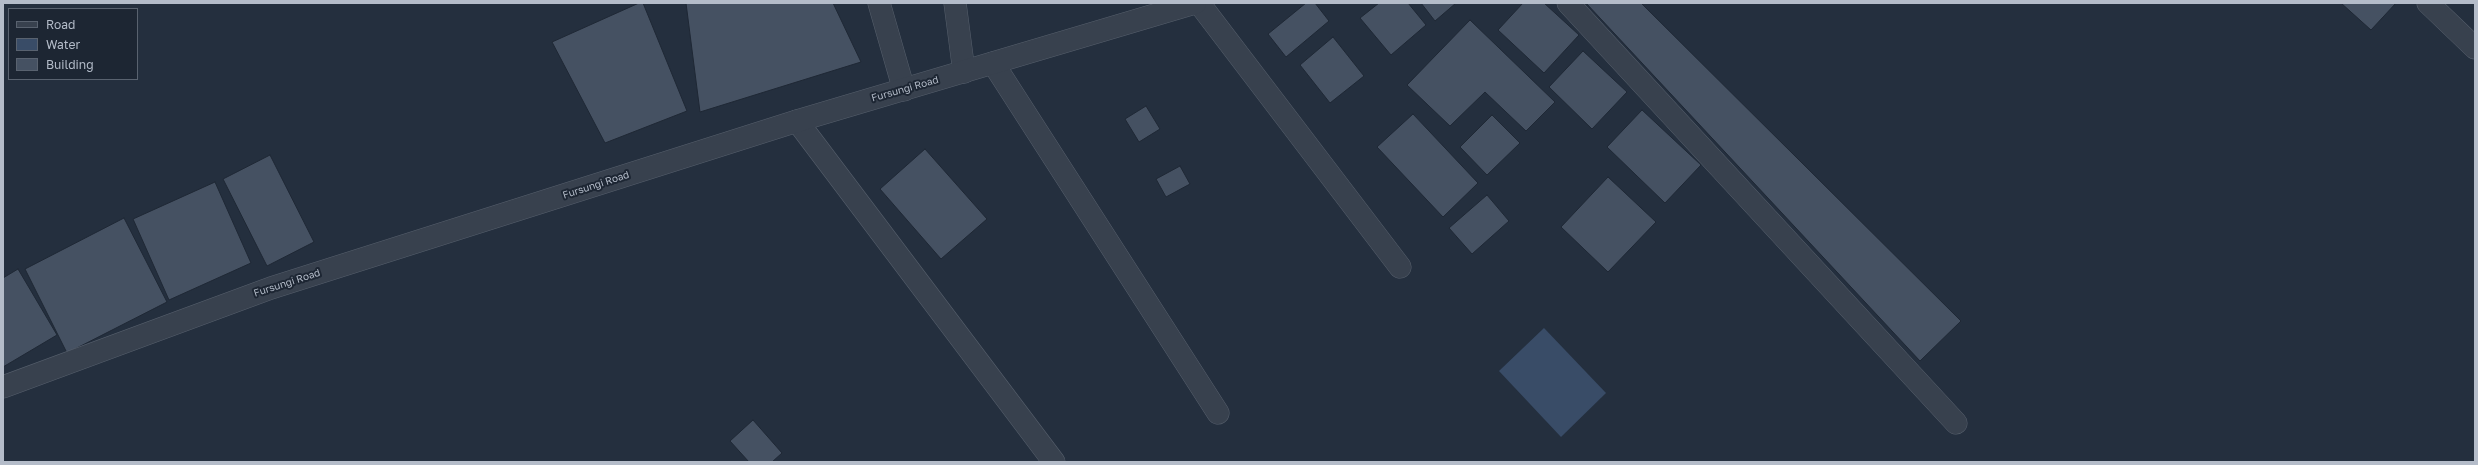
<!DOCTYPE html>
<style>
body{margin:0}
#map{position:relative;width:2478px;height:465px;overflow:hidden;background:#242f3e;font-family:"Golos Text",sans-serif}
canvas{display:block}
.frame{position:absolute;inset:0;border:4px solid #b4bcc9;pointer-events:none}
.legend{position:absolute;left:8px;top:8px;width:130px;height:72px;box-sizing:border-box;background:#1d2633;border:1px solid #59626f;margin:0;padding:5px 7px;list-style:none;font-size:12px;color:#b4bcc9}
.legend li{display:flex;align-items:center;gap:8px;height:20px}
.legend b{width:20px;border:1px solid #59626f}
</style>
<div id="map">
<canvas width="2478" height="465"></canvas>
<div class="frame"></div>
<ul class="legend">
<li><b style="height:5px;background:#38414e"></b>Road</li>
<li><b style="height:11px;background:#394c67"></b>Water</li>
<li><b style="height:11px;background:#455162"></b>Building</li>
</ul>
</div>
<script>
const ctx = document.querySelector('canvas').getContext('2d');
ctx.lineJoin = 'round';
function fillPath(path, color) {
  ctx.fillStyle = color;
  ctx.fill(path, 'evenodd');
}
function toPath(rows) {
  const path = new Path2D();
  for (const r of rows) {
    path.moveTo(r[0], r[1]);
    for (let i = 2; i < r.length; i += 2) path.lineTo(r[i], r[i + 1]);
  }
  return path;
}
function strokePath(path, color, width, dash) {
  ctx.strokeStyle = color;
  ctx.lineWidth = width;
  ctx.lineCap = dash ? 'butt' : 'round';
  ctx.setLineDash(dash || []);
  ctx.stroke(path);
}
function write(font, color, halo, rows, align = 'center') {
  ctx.font = font + ' "Golos Text",sans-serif';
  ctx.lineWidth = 4;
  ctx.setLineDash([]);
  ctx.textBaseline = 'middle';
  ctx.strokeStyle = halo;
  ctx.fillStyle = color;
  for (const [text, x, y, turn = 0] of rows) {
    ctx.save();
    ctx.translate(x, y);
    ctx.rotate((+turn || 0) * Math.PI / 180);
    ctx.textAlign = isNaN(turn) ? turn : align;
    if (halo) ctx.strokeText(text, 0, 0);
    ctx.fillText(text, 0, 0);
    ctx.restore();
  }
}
const water = toPath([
 [1544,328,1606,393,1561,437,1499,371]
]);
const building = toPath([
 [639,3,643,3,687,111,605,143,552,42,639,3],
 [686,3,833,3,861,62,700,112,686,3],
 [1306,3,1315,3,1329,21,1286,57,1268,34,1306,3],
 [1379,3,1408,3,1426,25,1391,55,1360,18,1379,3],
 [1421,3,1456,3,1435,21,1421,3],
 [1523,3,1544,3,1579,35,1544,73,1498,30,1523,3],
 [1586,3,1641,3,1961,321,1920,361,1586,3],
 [2341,3,2396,3,2371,30,2341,3],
 [1470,20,1555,102,1526,131,1485,92,1450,126,1407,85,1470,20],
 [1333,37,1364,76,1330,103,1300,65,1333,37],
 [1583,51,1627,92,1592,129,1549,87,1583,51],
 [1146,106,1160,129,1139,142,1125,119,1146,106],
 [1642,110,1701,165,1665,203,1607,147,1642,110],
 [1413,114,1478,183,1443,217,1377,147,1413,114],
 [1492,115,1520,143,1487,175,1460,147,1492,115],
 [925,149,987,219,941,259,880,189,925,149],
 [270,155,314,242,267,266,223,179,270,155],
 [1180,166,1190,184,1166,197,1156,179,1180,166],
 [1608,177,1656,222,1608,272,1561,227,1608,177],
 [215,182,251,263,169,300,133,219,215,182],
 [1487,195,1509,221,1472,254,1449,228,1487,195],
 [124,218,167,302,67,353,25,269,124,218],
 [18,269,57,335,3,367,3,278,18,269],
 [753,420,782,453,772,462,749,462,730,441,753,420]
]);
const minor = toPath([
 [879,3,904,90],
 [955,3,964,72],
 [1199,3,1400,267],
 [1568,3,1956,423],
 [2428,3,2475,48],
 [993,63,1218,413],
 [797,121,1054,462]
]);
const tertiary = toPath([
 [3,387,271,288,797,121,1195,3]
]);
const streetNames = [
 ["Fursungi Road",905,89,-16],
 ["Fursungi Road",596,185,-18],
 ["Fursungi Road",287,283,-18]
];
fillPath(water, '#394c67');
fillPath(building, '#455162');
strokePath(building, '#1f2835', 1);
strokePath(minor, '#565f6c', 23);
strokePath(tertiary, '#565f6c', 23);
strokePath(minor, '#38414e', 22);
strokePath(tertiary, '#38414e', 22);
write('10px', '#b4bcc9', '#1d2633', streetNames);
</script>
